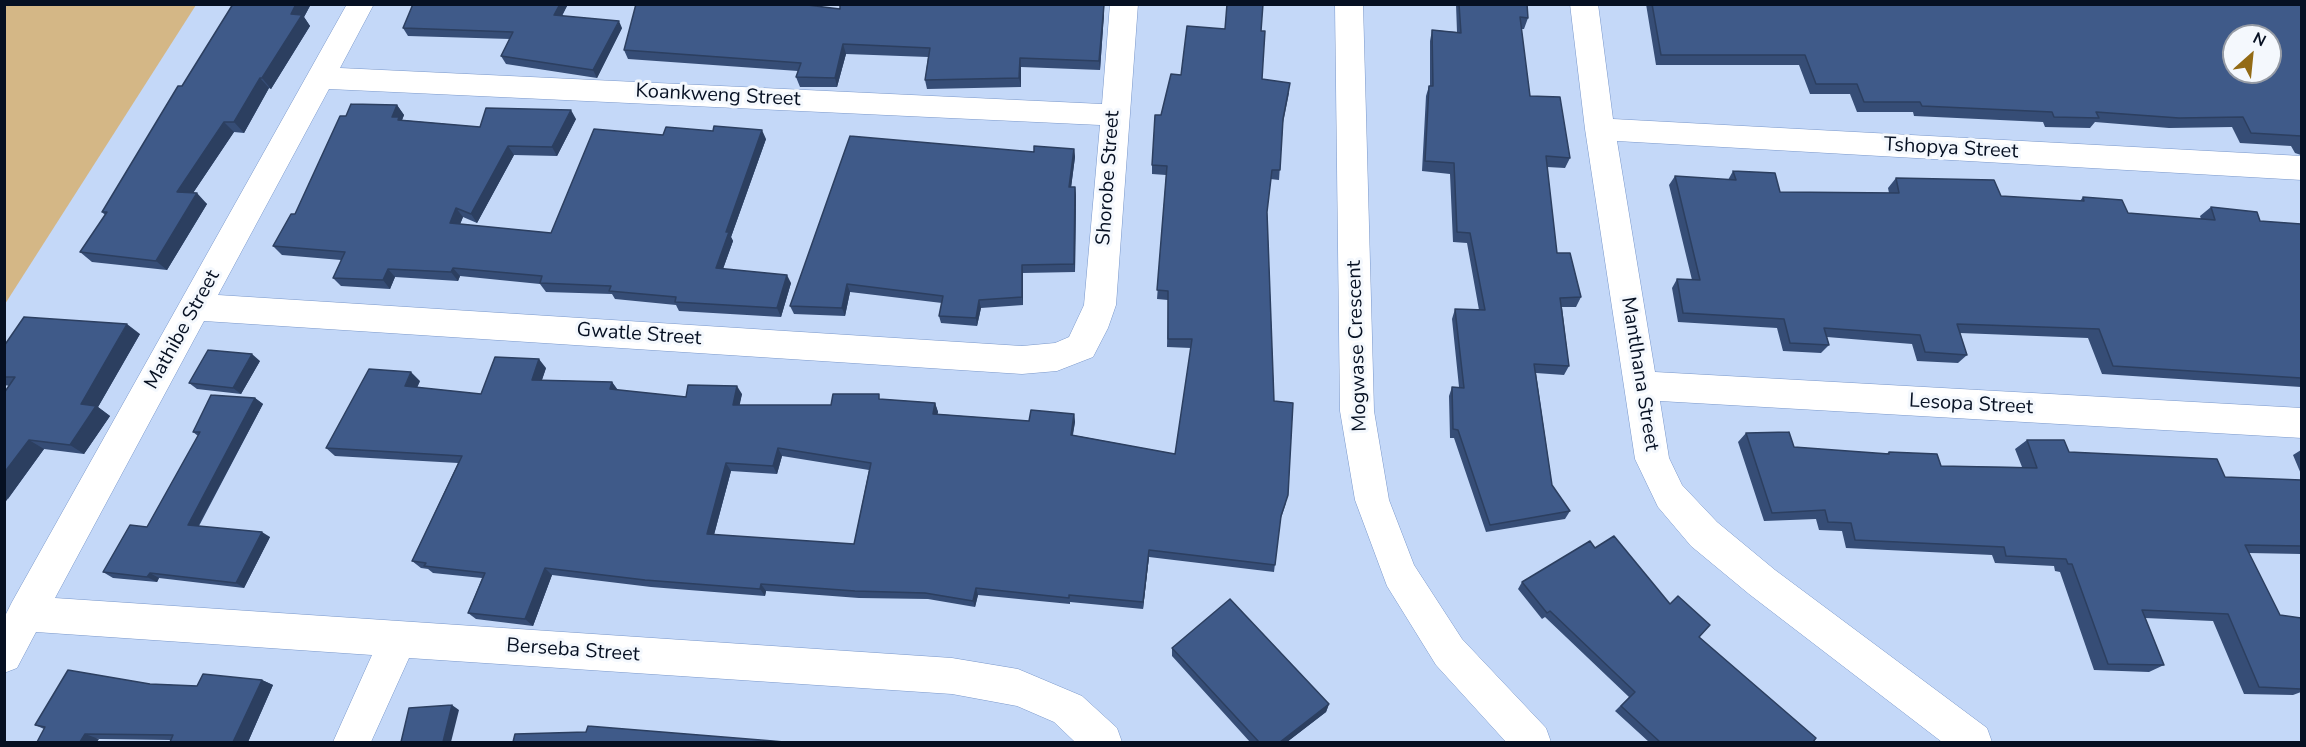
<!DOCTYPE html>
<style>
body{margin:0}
#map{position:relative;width:2306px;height:747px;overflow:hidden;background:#c4d8f8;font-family:"Nunito Sans",sans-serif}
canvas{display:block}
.frame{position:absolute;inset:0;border:6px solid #061022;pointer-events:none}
.north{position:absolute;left:2222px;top:24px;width:60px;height:60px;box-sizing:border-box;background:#f4f8fd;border:2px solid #959ba5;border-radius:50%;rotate:27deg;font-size:16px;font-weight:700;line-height:24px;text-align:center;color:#061022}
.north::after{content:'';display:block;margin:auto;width:21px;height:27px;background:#936b15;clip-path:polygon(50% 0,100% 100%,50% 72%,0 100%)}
</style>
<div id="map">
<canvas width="2306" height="747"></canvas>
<div class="frame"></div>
<div class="north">N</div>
</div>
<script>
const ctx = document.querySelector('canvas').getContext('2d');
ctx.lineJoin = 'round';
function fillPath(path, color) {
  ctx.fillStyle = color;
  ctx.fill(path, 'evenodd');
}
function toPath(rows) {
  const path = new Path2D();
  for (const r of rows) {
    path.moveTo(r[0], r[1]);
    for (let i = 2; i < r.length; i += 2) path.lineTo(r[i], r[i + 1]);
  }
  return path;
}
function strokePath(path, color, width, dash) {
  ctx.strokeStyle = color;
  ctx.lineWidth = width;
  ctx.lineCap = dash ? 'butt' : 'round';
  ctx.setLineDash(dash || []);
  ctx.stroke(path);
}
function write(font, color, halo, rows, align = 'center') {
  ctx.font = font + ' "Nunito Sans",sans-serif';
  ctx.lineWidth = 6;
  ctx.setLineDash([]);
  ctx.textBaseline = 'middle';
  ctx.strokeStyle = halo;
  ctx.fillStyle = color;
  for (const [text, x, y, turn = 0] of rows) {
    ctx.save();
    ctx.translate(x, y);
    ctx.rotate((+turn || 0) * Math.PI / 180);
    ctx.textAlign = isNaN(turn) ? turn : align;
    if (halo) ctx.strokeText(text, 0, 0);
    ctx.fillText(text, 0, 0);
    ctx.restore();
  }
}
const green = toPath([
 [5,4,196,5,5,304,4,5]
]);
const minor = toPath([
 [347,4,374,4,340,68,1102,104,1110,4,1138,4,1116,305,1108,328,1093,357,1057,371,1022,374,204,321,55,598,952,658,1018,669,1082,696,1117,728,1122,742,1075,742,1054,722,1017,706,952,694,409,658,371,742,333,742,372,655,36,632,17,668,4,673,4,618,12,602,347,4],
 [329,89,1100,125,1084,305,1069,337,1055,343,1022,346,218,295,329,89],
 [1335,4,1363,4,1374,411,1389,500,1414,565,1462,639,1546,728,1551,742,1506,742,1436,665,1387,586,1355,500,1340,411,1335,4],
 [1570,4,1598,4,1613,119,2302,156,2302,180,1617,141,1655,372,2302,408,2302,438,1660,401,1669,458,1682,485,1717,522,1775,570,1987,728,1992,742,1942,742,1749,594,1691,546,1658,507,1635,459,1585,129,1570,4]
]);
const wall = toPath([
 [233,4,311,4,304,17,310,26,271,89,269,88,244,133,234,132,193,193,207,204,167,270,92,262,80,252,105,215,102,212,182,86],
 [413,4,568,4,562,16,622,28,597,78,506,64,501,56,510,39,408,36,403,28],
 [1456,4,1527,4,1528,18,1524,29,1521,29,1530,96,1570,158,1565,168,1547,167,1557,253,1581,297,1576,307,1562,307,1569,366,1564,375,1536,373,1552,485,1570,511,1565,519,1486,532,1454,438,1450,438,1449,396,1452,387,1459,387,1452,319,1455,309,1479,310,1467,243,1453,242,1450,174,1422,171,1426,96,1429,86,1430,86,1430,41,1432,30,1457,32],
 [1646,4,2301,4,2301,155,2295,153,2291,146,2240,143,2232,127,2169,128,2095,122,2090,128,2045,127,2043,122,1914,116,1913,112,1857,112,1850,94,1810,94,1799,65,1656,65],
 [1104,5,1104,14,1100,70,1021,67,1021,87,927,89,925,80,928,57,846,54,837,87,800,87,796,77,798,71,628,59,624,50,840,9],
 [1261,31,1262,79,1289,93,1283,123,1279,180,1270,179,1267,212,1274,401,1286,503,1280,521,1274,572,1149,557,1143,609,1070,602,1070,604,978,595,975,607,928,599,859,598,766,591,765,596,651,587,552,575,533,626,476,619,468,613,482,578,433,573,428,569,421,568,412,561,458,463,335,456,326,448,420,381,417,388,481,394,546,368,542,380,612,382,618,390,686,397,742,394,739,405,831,405,881,399,935,403,938,412,937,414,1029,421,1074,414,1075,422,1073,435,1175,454,1191,348,1167,347,1168,300,1157,299,1166,175,1152,174,1152,165,1161,115,1181,75],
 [782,456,869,470,854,544,714,535,731,471,777,474],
 [397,105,404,115,402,120,480,127,576,119,557,156,514,155,477,223,463,217,460,224,551,233,663,135,766,139,731,237,733,241,723,269,791,283,781,317,679,311,676,305,615,299,612,294,546,292,540,284,460,276,458,281,395,277,390,289,341,286,333,278,341,260,282,255,273,246,295,214,346,116],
 [1074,149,1075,157,1071,187,1075,187,1076,196,1075,272,1023,273,1023,305,981,308,977,326,941,323,939,316,942,303,850,292,845,316,794,314,790,306,1034,152],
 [1733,171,1780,192,1889,193,1888,188,1896,178,2001,196,2080,201,2083,197,2128,213,2201,219,2200,216,2211,207,2260,221,2301,224,2301,387,2102,374,2088,338,1960,333,1967,355,1958,363,1917,361,1912,344,1827,337,1829,345,1821,353,1783,351,1777,328,1678,322,1672,288,1677,279,1692,280,1669,185,1675,176,1728,180],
 [140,334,98,407,110,416,84,454,44,449,8,499,10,386,4,385,4,346],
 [260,361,241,394,197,389,189,383],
 [255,398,263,404,199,526,270,537,244,588,159,578,157,582,113,578,103,572,147,527,198,436,193,432],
 [1746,433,1794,447,1886,454,1889,452,1941,466,2022,467,2015,449,2027,440,2069,452,2225,477,2301,480,2301,554,2249,553,2280,615,2301,618,2301,692,2293,695,2244,694,2213,621,2145,618,2164,665,2149,672,2094,670,2060,572,2055,571,2054,566,1995,563,1992,555,1846,548,1842,531,1819,530,1816,519,1764,521,1738,442],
 [2301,450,2301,474,2293,455],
 [1595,548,1699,637,1813,742,1649,742,1615,711,1629,697,1545,617,1542,619,1518,589,1522,582],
 [1172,648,1329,704,1326,712,1287,742,1250,742,1172,656],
 [262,680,273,685,248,742,170,742,171,740,99,739,44,729,35,725,150,684,197,686]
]);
const shadedWall = toPath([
 [296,4,311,4,304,17,310,26,271,89,262,78,291,14],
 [560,4,568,4,558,23,554,15],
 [1104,5,1104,14,1100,70,1099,61],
 [619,21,622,28,597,78,593,70],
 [843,44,846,54,837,87,835,78],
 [1020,58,1021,67,1021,87,1019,78],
 [260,78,269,88,244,133,234,122],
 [397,105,404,115,402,120,406,126,392,117],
 [571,110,576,119,557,156,552,147],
 [224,122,234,132,187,202,177,192],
 [762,130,766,139,731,237,733,241,720,277,716,268,726,232],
 [508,146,514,155,477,223,471,214],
 [1074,149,1075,157,1070,196,1069,187],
 [1075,187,1076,196,1075,272,1074,264],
 [197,193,207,204,167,270,156,261],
 [456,208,463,217,457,232,450,223],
 [1022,265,1023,273,1023,305,1022,297],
 [453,268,460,276,458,281,451,272],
 [388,269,395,277,390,289,383,280],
 [787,275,791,283,781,317,777,308],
 [847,284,850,292,845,316,842,308],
 [979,300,981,308,977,326,976,318],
 [127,324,140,334,98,407,110,416,84,454,70,445,81,404],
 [252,354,260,361,241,394,233,388],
 [539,359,546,368,539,388,532,380],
 [411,372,420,381,413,395,405,386],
 [612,382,618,391,610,389],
 [737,386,742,394,738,413,733,405],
 [255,398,263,404,196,530,188,525],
 [935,403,938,412,936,422,933,414],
 [1074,414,1075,422,1071,443,1071,435],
 [29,440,44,449,4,504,4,473],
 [778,448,782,456,777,474,773,466],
 [726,463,731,471,712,542,707,534],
 [262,532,270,537,244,588,236,583],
 [1149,550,1149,557,1143,609,1143,602],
 [545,568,552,575,533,626,525,619],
 [150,573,159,578,157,582,147,577],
 [761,584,766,591,765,596,760,589],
 [976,588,978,595,975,607,973,601],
 [262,680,273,685,248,742,233,742],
 [1329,704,1326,712,1287,742,1280,742],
 [452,705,459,710,451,742,443,742],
 [85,734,99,739,97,742,80,742]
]);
const building = toPath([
 [233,4,296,4,291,14,302,15,262,78,260,78,234,122,224,122,177,192,197,193,156,261,80,252,107,212,102,212,178,86,182,86,233,4],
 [413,4,560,4,554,15,619,21,593,70,501,56,513,32,403,28,413,4],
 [636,4,799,4,840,9,840,4,1104,5,1099,61,1020,58,1019,78,925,80,930,48,843,44,835,78,796,77,801,63,624,50,636,4],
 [1227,4,1263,4,1261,31,1265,31,1262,79,1290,83,1283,119,1280,170,1272,170,1267,212,1274,401,1293,403,1288,495,1281,516,1275,565,1149,550,1143,602,1069,595,1069,598,976,588,973,601,925,593,855,591,761,584,760,589,645,580,545,568,525,619,468,613,485,573,424,566,426,563,412,561,462,456,326,448,369,369,411,372,405,386,481,394,495,357,539,359,532,380,612,382,610,389,686,397,688,385,737,386,733,405,831,405,833,394,879,394,879,399,935,403,933,414,1029,421,1031,410,1074,414,1071,435,1175,454,1192,339,1168,339,1168,291,1157,290,1167,166,1152,165,1155,115,1161,115,1171,74,1181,75,1187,26,1225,29,1227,4],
 [778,448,871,463,854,544,707,534,726,463,773,466,778,448],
 [1459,4,1527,4,1528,18,1520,17,1530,96,1560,97,1570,158,1546,156,1557,253,1570,253,1581,297,1560,298,1569,366,1534,364,1552,485,1570,511,1490,525,1458,430,1453,429,1452,387,1464,388,1455,309,1485,310,1470,233,1457,232,1454,163,1425,161,1429,86,1433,86,1432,30,1461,33,1459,4],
 [1652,4,2301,4,2301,136,2251,133,2243,117,2179,118,2096,112,2099,118,2054,117,2052,112,1922,106,1920,102,1864,102,1857,84,1816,84,1805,55,1661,55,1652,4],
 [2234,36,2270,36,2270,72,2234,72,2234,36],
 [351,104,397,105,392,117,399,117,398,120,480,127,486,108,571,110,552,147,508,146,471,214,456,208,450,223,551,233,594,129,663,135,666,127,713,131,714,126,762,130,726,232,729,232,716,268,787,275,777,308,675,302,676,297,609,291,611,286,540,283,542,276,453,268,451,272,388,269,383,280,333,278,345,252,273,246,291,214,295,214,340,116,346,116,351,104],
 [850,136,1034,152,1034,146,1074,149,1069,187,1075,187,1074,264,1022,265,1022,297,979,300,976,318,939,316,943,296,847,284,842,308,790,306,850,136],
 [1733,171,1775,173,1780,192,1899,193,1896,178,1994,180,2001,196,2084,201,2083,197,2122,200,2128,213,2215,220,2211,207,2257,212,2260,221,2301,224,2301,378,2113,366,2099,329,1957,324,1967,355,1925,352,1920,335,1824,328,1829,345,1790,343,1784,319,1683,313,1677,279,1700,280,1675,176,1736,180,1733,171],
 [24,317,127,324,81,404,96,406,70,445,29,440,4,473,4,393,15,377,4,377,4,346,24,317],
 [208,350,252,354,233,388,189,383,208,350],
 [211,395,255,398,188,525,262,532,236,583,150,573,147,577,103,572,130,525,147,527,200,432,193,432,211,395],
 [1789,432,1794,447,1889,454,1889,452,1937,454,1941,466,2037,468,2027,440,2064,440,2069,452,2217,459,2225,477,2301,480,2301,546,2245,545,2280,615,2301,618,2301,689,2259,687,2228,614,2142,610,2164,665,2108,664,2072,564,2068,564,2066,559,2006,556,2004,547,1855,540,1851,523,1828,522,1825,510,1772,513,1746,433,1789,432],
 [1614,536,1670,604,1678,596,1710,625,1699,637,1816,738,1813,742,1660,742,1621,706,1635,692,1550,611,1547,613,1522,582,1590,541,1595,548,1614,536],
 [1230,599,1329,704,1280,742,1259,742,1172,648,1230,599],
 [68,670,150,684,197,686,203,674,262,680,233,742,170,742,173,735,85,734,80,742,37,742,45,727,35,725,68,670],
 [452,705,443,742,401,742,409,708,452,705],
 [588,726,773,741,784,742,513,742,515,734,586,732,588,726]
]);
const streetNames = [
 ["Koankweng Street",718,96,3],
 ["Tshopya Street",1951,149,3],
 ["Shorobe Street",1109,178,-86],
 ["Mathibe Street",183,330,-61],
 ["Gwatle Street",639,335,4],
 ["Mogwase Crescent",1358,346,-92],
 ["Mantlhana Street",1639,374,81],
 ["Lesopa Street",1971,405,3],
 ["Berseba Street",573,651,4]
];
fillPath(green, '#d4b786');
strokePath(minor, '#7997ca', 1);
fillPath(minor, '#fff');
fillPath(wall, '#364d76');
fillPath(shadedWall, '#2c3f60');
fillPath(building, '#3f5a89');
strokePath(building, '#2c3f60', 1.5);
write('20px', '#061022', '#f4f8fd', streetNames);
</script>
